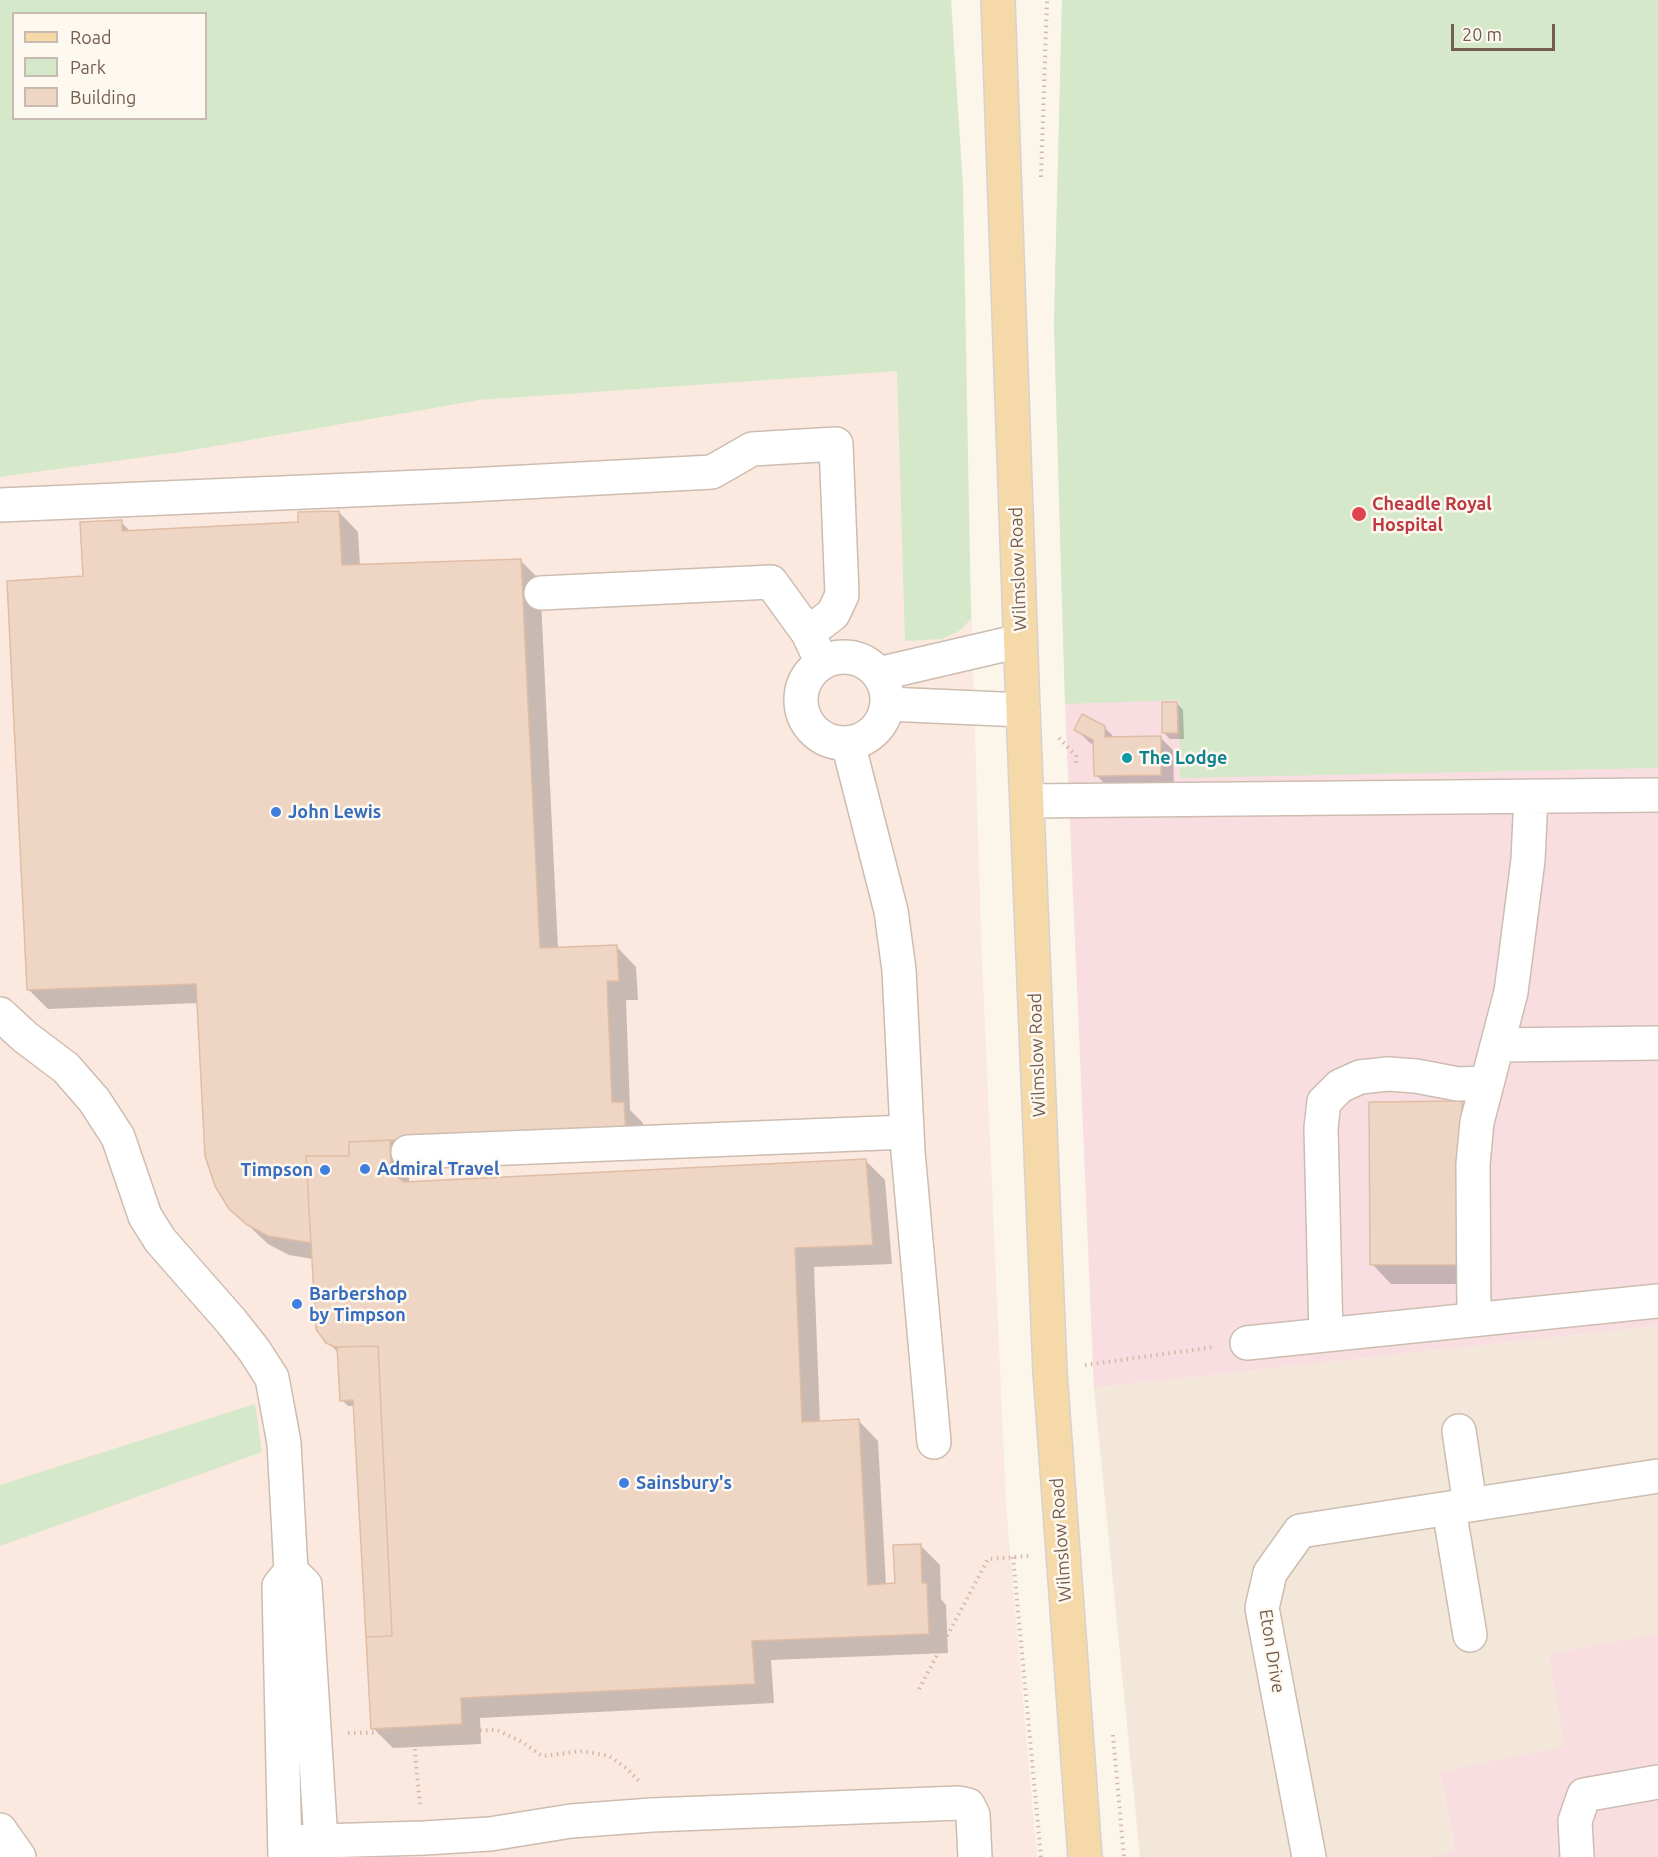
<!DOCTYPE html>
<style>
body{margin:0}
#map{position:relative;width:1658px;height:1857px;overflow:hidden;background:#fbf5ea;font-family:Ubuntu,sans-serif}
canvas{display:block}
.legend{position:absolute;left:12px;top:12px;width:195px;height:108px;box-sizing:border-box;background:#fef9f0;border:2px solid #c7bbb0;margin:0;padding:8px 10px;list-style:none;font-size:18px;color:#755d4f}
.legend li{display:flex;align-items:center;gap:12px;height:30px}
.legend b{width:30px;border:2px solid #c7bbb0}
.scale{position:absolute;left:1451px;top:24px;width:104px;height:27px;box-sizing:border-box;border:3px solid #755d4f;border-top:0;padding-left:8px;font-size:18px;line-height:21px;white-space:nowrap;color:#755d4f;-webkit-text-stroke:4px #fef9f0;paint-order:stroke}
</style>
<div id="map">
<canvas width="1658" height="1857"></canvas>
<ul class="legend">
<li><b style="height:8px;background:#f5d9a8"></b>Road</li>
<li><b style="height:16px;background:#d5e8c9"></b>Park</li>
<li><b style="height:16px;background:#efd5c3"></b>Building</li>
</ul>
<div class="scale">20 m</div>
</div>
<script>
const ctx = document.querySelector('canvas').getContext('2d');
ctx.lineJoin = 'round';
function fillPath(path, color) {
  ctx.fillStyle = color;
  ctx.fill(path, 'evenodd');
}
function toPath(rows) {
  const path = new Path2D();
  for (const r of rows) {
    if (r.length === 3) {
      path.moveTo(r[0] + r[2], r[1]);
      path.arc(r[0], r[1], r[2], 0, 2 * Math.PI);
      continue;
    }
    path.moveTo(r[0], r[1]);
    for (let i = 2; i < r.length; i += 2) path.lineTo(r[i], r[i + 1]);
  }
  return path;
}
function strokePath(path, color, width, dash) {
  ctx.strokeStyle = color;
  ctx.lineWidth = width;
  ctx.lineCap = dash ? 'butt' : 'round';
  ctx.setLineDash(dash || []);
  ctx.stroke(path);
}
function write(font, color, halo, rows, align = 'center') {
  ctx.font = font + ' Ubuntu,sans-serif';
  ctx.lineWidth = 5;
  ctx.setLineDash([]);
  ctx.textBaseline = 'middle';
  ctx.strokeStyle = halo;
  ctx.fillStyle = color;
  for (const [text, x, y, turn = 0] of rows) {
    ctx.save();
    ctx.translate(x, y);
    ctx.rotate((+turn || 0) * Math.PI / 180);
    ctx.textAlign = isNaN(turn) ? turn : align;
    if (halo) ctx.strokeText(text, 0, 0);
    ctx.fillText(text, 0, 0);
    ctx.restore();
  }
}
const residential = toPath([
 [1658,1326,1658,1634,1548,1655,1566,1747,1440,1772,1455,1852,1430,1857,1140,1857,1094,1388]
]);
const commercial = toPath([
 [964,366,981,937,1006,1506,1037,1857,0,1857,0,477,181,452,480,400]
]);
const medical = toPath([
 [1062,0,1658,0,1658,1326,1094,1388,1065,704,1054,324],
 [1658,1634,1658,1857,1430,1857,1455,1851,1440,1772,1565,1746,1548,1654]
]);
const green = toPath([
 [0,0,951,0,963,186,971,619,959,631,942,639,905,641,897,371,480,400,181,452,0,477],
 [14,14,206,14,206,118,14,118],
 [1062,0,1658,0,1658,768,1180,778,1179,700,1065,704,1054,324],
 [255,1404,262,1452,0,1546,0,1485]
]);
const shadow = toPath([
 [339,512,358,532,360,566,520,560,540,580,558,949,617,947,636,967,638,1000,626,1000,630,1110,643,1123,645,1156,409,1159,409,1183,865,1160,885,1180,892,1264,814,1267,820,1423,859,1421,878,1441,886,1585,896,1585,920,1545,940,1565,941,1599,946,1605,948,1653,771,1660,774,1703,480,1718,481,1744,393,1748,373,1728,355,1406,348,1406,342,1400,339,1354,328,1342,313,1259,289,1255,268,1244,230,1208,199,1003,48,1009,28,989,84,578,121,522,131,532,299,523],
 [335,1344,350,1347,349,1350,335,1347],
 [1177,703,1183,710,1184,739,1170,739,1164,733],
 [1104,727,1115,738,1160,737,1173,750,1174,787,1109,788,1096,775,1095,746,1089,742,1076,729],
 [1461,1103,1481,1122,1482,1284,1391,1284,1372,1264]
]);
const building = toPath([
 [339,511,342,565,521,559,540,948,617,945,619,981,607,981,612,1102,624,1102,626,1137,596,1131,349,1142,349,1156,306,1156,311,1243,268,1236,246,1224,229,1209,215,1186,205,1156,196,984,27,990,7,581,83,576,80,522,122,520,122,531,298,522,298,512,339,511],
 [1162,702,1177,702,1178,733,1162,733,1162,702],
 [1082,714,1105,726,1105,737,1161,736,1161,775,1094,776,1093,740,1074,730,1082,714],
 [1462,1101,1463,1265,1370,1265,1369,1102,1462,1101],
 [390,1140,391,1172,404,1182,866,1159,873,1245,795,1248,802,1422,859,1419,868,1585,895,1583,893,1545,921,1544,922,1583,927,1583,929,1634,752,1641,755,1684,461,1698,462,1724,371,1729,366,1637,392,1636,378,1346,335,1347,326,1343,316,1329,306,1156,349,1156,349,1142,390,1140],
 [378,1346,392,1636,366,1637,353,1400,340,1401,337,1347,378,1346]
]);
const path = toPath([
 [1041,177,1047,0],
 [1059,738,1076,756,1076,766],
 [1085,1365,1214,1347],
 [1013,1557,1041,1857],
 [919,1689,988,1559,1029,1556],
 [413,1731,420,1805],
 [348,1733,497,1730,522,1742,542,1756,583,1751,609,1756,626,1768,639,1781],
 [1113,1735,1124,1857]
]);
const minor = toPath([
 [0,505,468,485,712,472,752,449,836,444,842,595,833,614,808,633],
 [541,593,771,582,808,633,822,663],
 [844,700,43],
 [878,674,1020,641],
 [887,704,1023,710],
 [848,743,891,911,899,970,908,1152,934,1442],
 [1027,801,1658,795],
 [0,1014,25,1037,66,1068,94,1100,118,1137,145,1216,160,1240,231,1321,254,1350,272,1378,284,1443,291,1571,305,1585,322,1857],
 [1498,1045,1658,1043],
 [408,1152,907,1132],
 [1474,1319,1473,1164,1477,1122,1511,992,1528,860,1531,796],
 [1326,1335,1321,1128,1324,1102,1340,1086,1360,1077,1388,1074,1416,1076,1458,1084,1486,1083],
 [1247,1343,1658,1301],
 [1459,1431,1470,1505],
 [1449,1509,1470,1635],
 [0,1830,19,1857],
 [285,1842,424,1838,490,1834,571,1821,652,1815,959,1803,968,1805,973,1815,975,1857],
 [285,1857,279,1586,291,1571],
 [1309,1857,1262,1608,1270,1573,1300,1531,1658,1476],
 [1577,1857,1575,1821,1584,1795,1658,1782]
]);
const major = toPath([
 [998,0,1023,710,1050,1372,1085,1857]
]);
const markers = [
 [1359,514,8,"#e0444e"],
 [1127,758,6,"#0f9aa8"],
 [276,812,6,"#3f7fe0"],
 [365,1169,6,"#3f7fe0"],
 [325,1170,6,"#3f7fe0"],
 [297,1304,6,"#3f7fe0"],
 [624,1483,6,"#3f7fe0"]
];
const healthNames = [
 ["Cheadle Royal",1372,504],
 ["Hospital",1372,525]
];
const streetNames = [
 ["Wilmslow Road",1018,569,-92],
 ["Wilmslow Road",1037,1055,-92],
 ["Wilmslow Road",1061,1540,-94],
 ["Eton Drive",1272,1651,81]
];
const cultureNames = [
 ["The Lodge",1139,758]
];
const shopNames = [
 ["John Lewis",288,812],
 ["Admiral Travel",377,1169],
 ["Timpson",313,1170,"right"],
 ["Barbershop",309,1294],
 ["by Timpson",309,1315],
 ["Sainsbury's",636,1483]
];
fillPath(residential, '#f2e7d9');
fillPath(commercial, '#fbe8df');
fillPath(medical, '#f8dee1');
fillPath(green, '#d5e8c9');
fillPath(shadow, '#0003');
fillPath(building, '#efd5c3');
strokePath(building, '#e0bda5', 1.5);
strokePath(minor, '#cdbdb0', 36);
strokePath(major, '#d8d2ce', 36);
strokePath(path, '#d4b9a6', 4, [1.5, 4.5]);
strokePath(minor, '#fff', 33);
strokePath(major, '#f5d9a8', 33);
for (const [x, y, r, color] of markers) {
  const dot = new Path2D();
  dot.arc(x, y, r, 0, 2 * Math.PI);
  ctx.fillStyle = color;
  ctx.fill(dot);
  strokePath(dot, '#fef9f0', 2);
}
write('bold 18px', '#be3a42', '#fef9f0', healthNames, 'left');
write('18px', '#755d4f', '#fef9f0', streetNames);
write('bold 18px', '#0d838f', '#fef9f0', cultureNames, 'left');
write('bold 18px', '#366cbe', '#fef9f0', shopNames, 'left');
</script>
